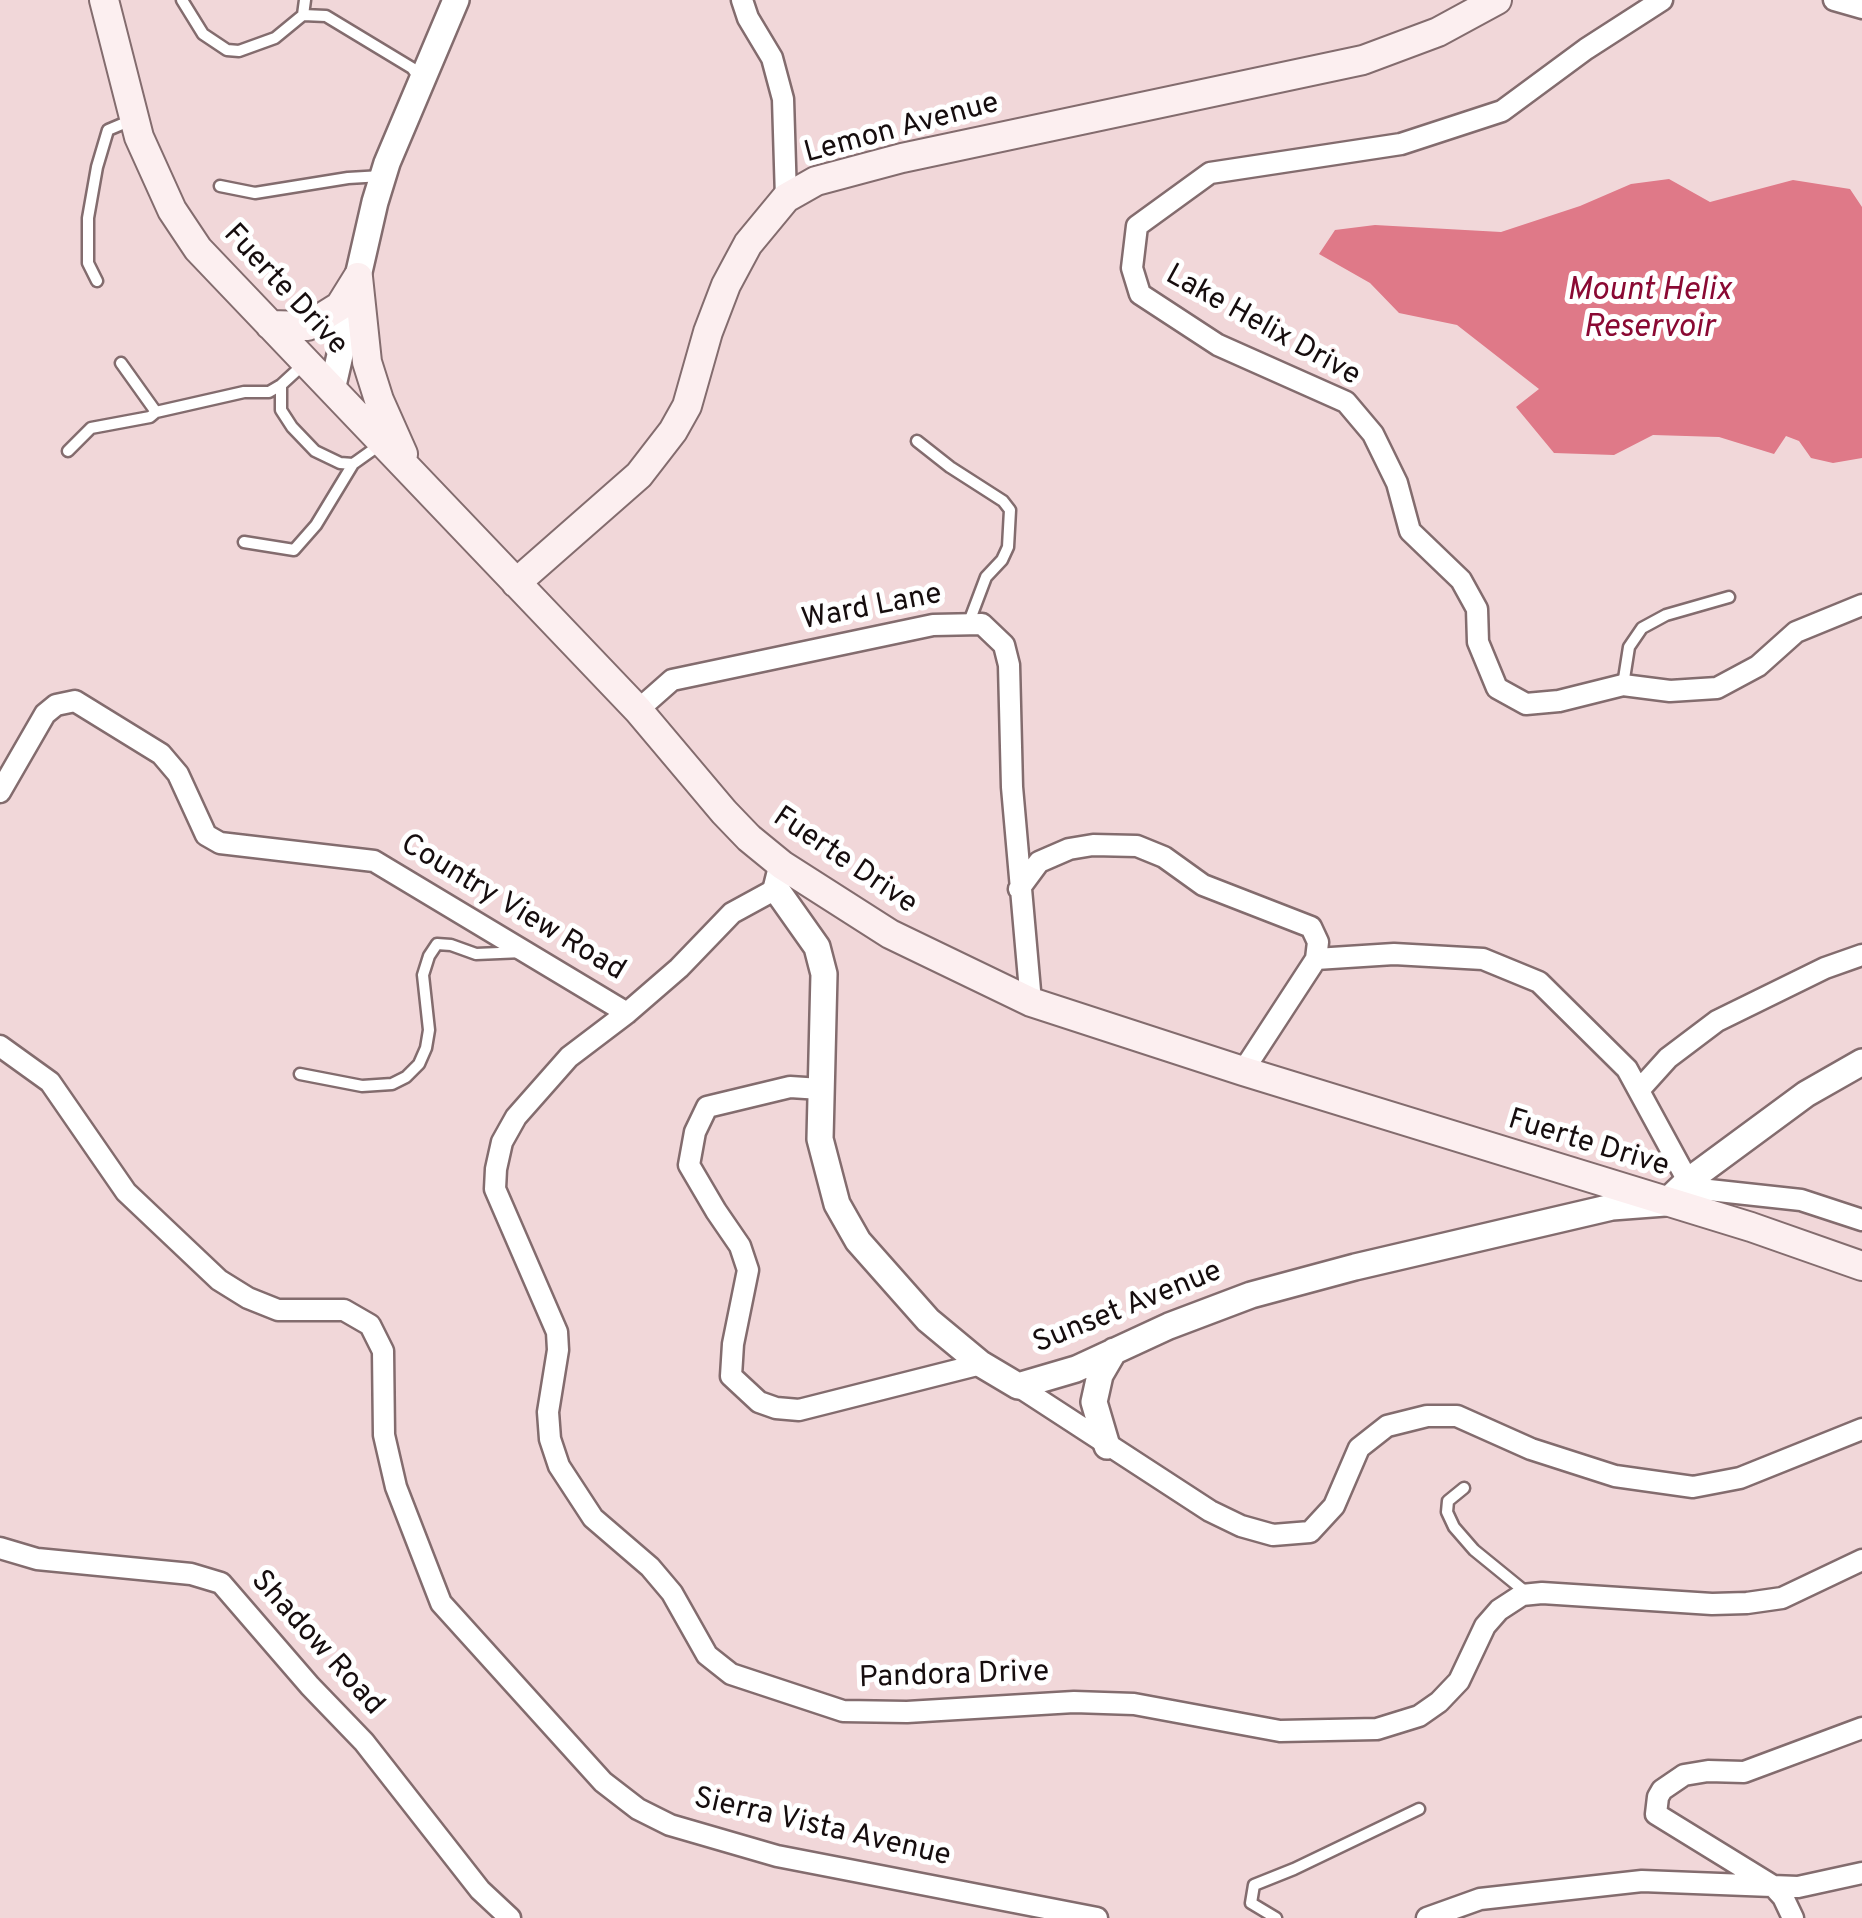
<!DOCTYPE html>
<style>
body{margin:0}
canvas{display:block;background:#f1d7d9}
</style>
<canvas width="1862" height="1918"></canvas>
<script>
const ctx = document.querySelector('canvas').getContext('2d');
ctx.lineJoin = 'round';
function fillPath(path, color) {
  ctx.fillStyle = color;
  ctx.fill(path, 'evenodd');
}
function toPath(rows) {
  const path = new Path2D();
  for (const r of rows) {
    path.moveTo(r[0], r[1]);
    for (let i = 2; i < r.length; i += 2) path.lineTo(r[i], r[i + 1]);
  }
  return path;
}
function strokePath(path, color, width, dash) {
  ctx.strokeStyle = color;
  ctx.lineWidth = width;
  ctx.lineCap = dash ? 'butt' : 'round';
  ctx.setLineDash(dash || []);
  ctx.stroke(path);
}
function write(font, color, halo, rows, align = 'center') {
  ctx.font = font + ' Overpass,sans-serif';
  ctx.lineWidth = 10;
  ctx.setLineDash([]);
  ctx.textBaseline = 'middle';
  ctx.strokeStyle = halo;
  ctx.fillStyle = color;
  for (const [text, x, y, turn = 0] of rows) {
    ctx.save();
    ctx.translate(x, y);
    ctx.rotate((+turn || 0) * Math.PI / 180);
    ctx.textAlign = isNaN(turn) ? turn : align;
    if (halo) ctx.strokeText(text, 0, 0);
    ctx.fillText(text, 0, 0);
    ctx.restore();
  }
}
const water = toPath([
 [1669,179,1710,202,1793,180,1850,189,1862,207,1862,458,1833,463,1811,458,1799,441,1786,436,1774,454,1719,437,1653,435,1614,455,1554,453,1516,407,1539,389,1457,325,1399,313,1370,283,1319,254,1335,230,1375,225,1501,232,1580,206,1631,184]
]);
const service = toPath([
 [182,0,203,34,227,50,239,51,275,38,303,15,326,16,412,68,421,80],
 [303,15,305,0],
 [220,186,255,193,348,178,382,176],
 [97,281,88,263,88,218,97,167,108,130,134,119],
 [306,362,281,385,281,410,292,427,315,451,340,463,353,464,381,444],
 [121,363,156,412,244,392,269,392,281,385],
 [917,441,950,467,1003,501,1010,510,1008,547,1002,560,986,577,969,622],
 [68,451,91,428,150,417,156,412],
 [244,542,294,550,316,525,353,464],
 [1623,685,1629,647,1642,628,1666,615,1729,597],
 [300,1074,362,1086,392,1084,406,1077,419,1064,426,1048,429,1030,423,975,429,956,437,944,451,945,476,954,523,952],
 [1464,1488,1448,1501,1447,1512,1454,1527,1474,1550,1528,1594],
 [1276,1918,1251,1903,1254,1885,1294,1869,1419,1809]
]);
const minor = toPath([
 [742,0,748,18,772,58,783,99,786,198],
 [1662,0,1586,49,1502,111,1401,144,1210,173,1137,226,1132,268,1140,294,1218,345,1346,402,1373,434,1397,483,1410,531,1461,580,1477,609,1478,642,1497,688,1526,704,1559,701,1623,685,1670,691,1717,688,1758,666,1796,632,1862,605],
 [1834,0,1862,8],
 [638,710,672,680,933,625,982,624,1004,645,1009,665,1012,787,1031,1002],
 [0,792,45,714,56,705,75,701,161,754,178,774,206,835,220,843,374,861,627,1013],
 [776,889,732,913,679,968,627,1013,569,1057,516,1117,502,1142,496,1169,495,1189,557,1332,558,1350,548,1412,550,1439,559,1466,593,1518,650,1567,672,1593,707,1655,731,1674,843,1711,907,1712,1074,1702,1134,1704,1280,1731,1377,1729,1419,1716,1439,1702,1459,1681,1485,1626,1499,1610,1522,1595,1542,1593,1712,1604,1747,1603,1782,1598,1862,1560],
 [1019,889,1039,862,1069,849,1093,845,1137,846,1164,857,1203,885,1311,927,1318,942,1316,959],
 [1316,959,1394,954,1483,959,1539,982,1627,1069,1688,1181],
 [0,1046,50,1082,126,1192,219,1280,248,1298,278,1310,344,1310,370,1325,383,1351,384,1435,396,1487,441,1603,603,1782,638,1809,670,1825,777,1856,1097,1918],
 [1243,1071,1316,959],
 [821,1089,790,1087,707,1107,695,1132,689,1165,716,1211,740,1246,748,1270,733,1344,731,1376,759,1402,776,1408,799,1410,981,1364],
 [1640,1089,1668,1058,1717,1021,1825,968,1862,955],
 [1667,1202,1709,1190,1801,1200,1862,1220],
 [1018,1386,1210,1511,1241,1526,1273,1535,1310,1532,1334,1506,1359,1448,1387,1426,1427,1416,1457,1416,1531,1449,1615,1476,1693,1487,1740,1478,1862,1429],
 [0,1548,37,1559,191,1574,221,1583,310,1686,364,1742,480,1890,510,1918],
 [1427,1918,1480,1899,1642,1881,1798,1887,1862,1873],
 [1793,1918,1783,1897,1773,1886,1656,1814,1658,1797,1662,1790,1684,1775,1708,1771,1744,1772,1862,1728]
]);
const tertiary = toPath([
 [332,390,375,202,387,163,456,0],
 [782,865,776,889,817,947,824,974,820,1139,837,1204,858,1241,928,1320,981,1364,1018,1386,1076,1369,1169,1326,1251,1295,1355,1267,1612,1207,1665,1203,1688,1181,1806,1094,1862,1062],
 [1107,1446,1094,1402,1100,1375,1114,1351]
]);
const secondary = toPath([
 [104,0,139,137,172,210,198,249,638,710,724,812,749,838,782,865,890,934,1031,1002,1243,1071,1751,1227,1862,1266],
 [358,277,367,362,379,400,403,454],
 [270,325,308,326,340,306,358,277],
 [516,583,639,475,673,431,687,406,708,332,726,285,748,244,786,198,816,181,902,158,1363,60,1438,32,1497,0]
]);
const streetNames = [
 ["Lemon Avenue",902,130,-15],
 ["Fuerte Drive",284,291,47],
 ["Lake Helix Drive",1262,327,29],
 ["Ward Lane",872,609,-11],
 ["Fuerte Drive",844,862,34],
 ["Country View Road",512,909,31],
 ["Fuerte Drive",1588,1145,17],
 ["Sunset Avenue",1128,1309,-22],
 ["Shadow Road",316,1644,48],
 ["Pandora Drive",954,1677,-2],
 ["Sierra Vista Avenue",822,1829,13]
];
const waterNames = [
 ["Mount Helix",1649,293],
 ["Reservoir",1649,330]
];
fillPath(water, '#df7988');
strokePath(service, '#836c6e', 15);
strokePath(minor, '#836c6e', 25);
strokePath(tertiary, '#836c6e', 30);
strokePath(secondary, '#836c6e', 32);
strokePath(service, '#fff', 10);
strokePath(minor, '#fff', 20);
strokePath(tertiary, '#fff', 25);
strokePath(secondary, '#fceff0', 28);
write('30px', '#160d0e', '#fff', streetNames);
write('italic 32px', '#8a0933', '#fff', waterNames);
</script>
